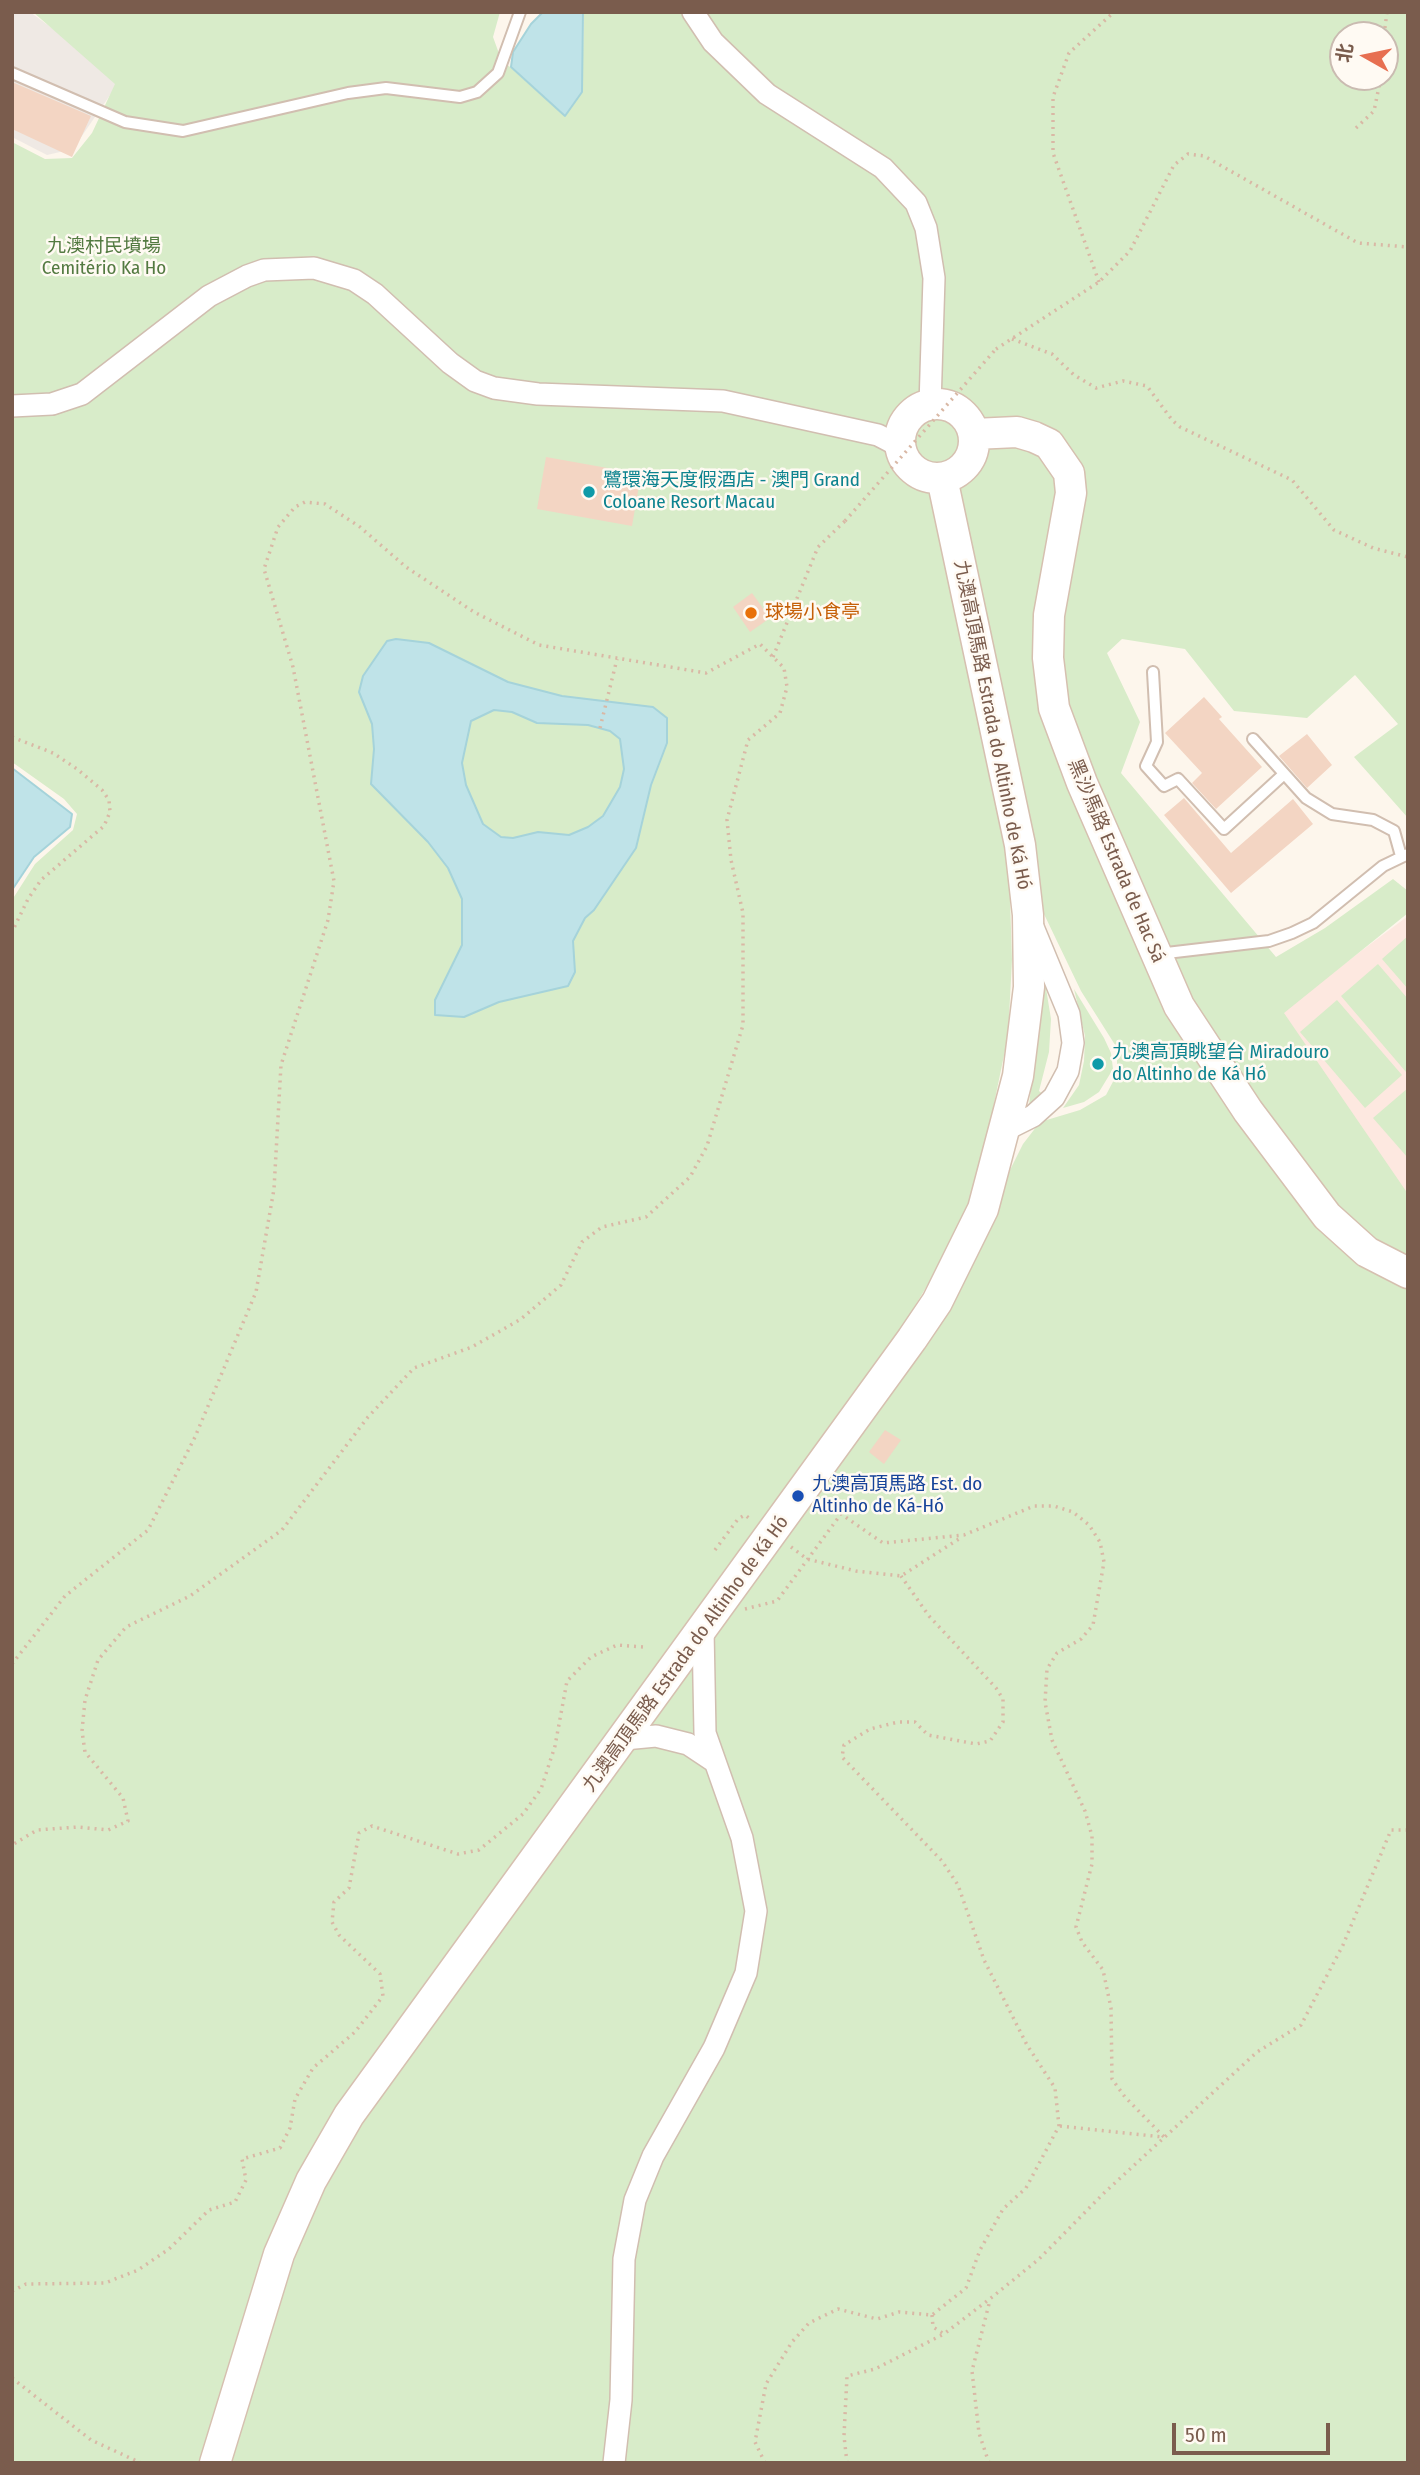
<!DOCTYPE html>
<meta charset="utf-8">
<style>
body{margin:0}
#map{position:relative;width:1420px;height:2475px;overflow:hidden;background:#fdf6ec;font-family:"Fira Sans Condensed","Noto Sans SC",sans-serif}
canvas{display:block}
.frame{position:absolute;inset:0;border:14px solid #7a5c4d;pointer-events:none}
.north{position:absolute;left:1329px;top:21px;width:70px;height:70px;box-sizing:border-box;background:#fffaf3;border:2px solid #cabbb1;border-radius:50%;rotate:279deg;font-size:19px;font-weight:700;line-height:28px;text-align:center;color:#7a5c4d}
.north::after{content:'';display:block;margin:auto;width:24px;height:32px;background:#e76f51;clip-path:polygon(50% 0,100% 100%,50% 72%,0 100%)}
.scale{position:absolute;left:1172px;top:2423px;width:158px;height:32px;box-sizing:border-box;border:4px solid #7a5c4d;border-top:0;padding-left:9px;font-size:21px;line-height:24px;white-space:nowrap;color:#7a5c4d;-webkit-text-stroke:5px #fffaf3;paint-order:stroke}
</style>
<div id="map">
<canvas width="1420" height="2475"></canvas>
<div class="frame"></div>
<div class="north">北</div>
<div class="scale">50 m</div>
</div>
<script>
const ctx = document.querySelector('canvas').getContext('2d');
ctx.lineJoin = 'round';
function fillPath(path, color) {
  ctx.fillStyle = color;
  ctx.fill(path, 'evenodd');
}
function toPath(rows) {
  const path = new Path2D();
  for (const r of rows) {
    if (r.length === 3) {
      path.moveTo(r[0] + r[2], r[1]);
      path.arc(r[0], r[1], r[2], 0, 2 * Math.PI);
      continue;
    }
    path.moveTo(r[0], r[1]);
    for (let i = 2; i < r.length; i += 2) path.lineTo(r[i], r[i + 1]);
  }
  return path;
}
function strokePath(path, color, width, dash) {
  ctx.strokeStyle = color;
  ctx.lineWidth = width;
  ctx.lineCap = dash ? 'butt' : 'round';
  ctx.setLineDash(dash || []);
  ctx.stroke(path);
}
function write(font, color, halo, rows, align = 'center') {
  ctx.font = font + ' "Fira Sans Condensed","Noto Sans SC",sans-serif';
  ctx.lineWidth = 5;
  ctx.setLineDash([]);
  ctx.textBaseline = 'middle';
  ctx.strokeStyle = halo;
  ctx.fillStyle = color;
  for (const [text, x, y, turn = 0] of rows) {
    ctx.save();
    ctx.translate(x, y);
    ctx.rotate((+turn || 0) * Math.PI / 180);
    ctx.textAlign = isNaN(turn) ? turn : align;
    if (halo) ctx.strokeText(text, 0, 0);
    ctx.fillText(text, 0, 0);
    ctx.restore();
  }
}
const commercial = toPath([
 [1408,916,1408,1263,1257,1029]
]);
const industrial = toPath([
 [12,12,30,12,121,79,73,149,47,155,12,137]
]);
const green = toPath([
 [33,12,500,12,493,37,501,59,565,116,582,92,584,12,1408,12,1408,818,1354,757,1398,724,1355,675,1307,718,1234,711,1185,649,1122,639,1107,653,1140,722,1121,773,1276,957,1325,928,1393,879,1408,891,1408,913,1284,1013,1408,1194,1408,2463,12,2463,12,900,35,864,73,830,77,814,64,799,12,762,12,142,45,159,72,158,92,133,115,84],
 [1343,35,1385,35,1385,77,1343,77],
 [931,499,1004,698,1043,912,1081,991,1117,1048,1117,1074,1106,1095,1080,1110,1040,1122,1023,1144,1010,1170,971,1266,900,1331,949,1249,967,1209,983,1157,1008,1036,1012,960,1009,868],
 [1408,936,1408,989,1382,959],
 [1378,964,1408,999,1406,1072,1341,996],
 [1043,970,1051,1019,1049,1052,1039,1091,1044,1095,1029,1106],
 [1074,989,1104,1038,1111,1053,1113,1069,1099,1092,1084,1102,1063,1108,1079,1085,1084,1061,1085,1036],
 [1337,1000,1402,1075,1365,1108,1300,1032],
 [1408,1088,1408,1158,1373,1118]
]);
const water = toPath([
 [543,12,583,12,582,92,565,116,511,67,513,52,531,24,543,12],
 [396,639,429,643,508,682,562,696,653,707,667,718,667,743,651,785,636,848,594,910,585,918,573,941,575,972,568,986,499,1002,464,1017,435,1015,435,1000,462,945,462,899,448,868,428,842,371,784,374,749,372,724,359,692,363,676,387,641,396,639],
 [494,710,512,712,537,723,588,725,610,731,620,739,624,769,620,787,603,816,588,827,569,835,538,832,513,838,501,837,483,824,466,785,462,763,471,721,494,710],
 [12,768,72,814,70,827,34,857,12,890,12,768]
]);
const building = toPath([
 [12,82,91,116,72,157,12,129],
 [546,457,641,474,632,526,537,509],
 [752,593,770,618,750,632,733,607],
 [1204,697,1222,717,1219,719,1262,767,1216,809,1192,783,1202,773,1165,733],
 [1307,734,1332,765,1307,788,1279,756],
 [1184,798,1231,853,1293,799,1313,824,1231,893,1164,815],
 [885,1430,901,1440,884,1464,869,1452]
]);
const path = toPath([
 [1384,35,1387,12],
 [1356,128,1374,111,1381,77],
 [1099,282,1053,153,1053,97,1069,53,1114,12],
 [1012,339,1052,354,1074,375,1096,388,1123,381,1147,386,1172,420,1180,427,1292,480,1334,530,1373,548,1408,557],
 [996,349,1099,282,1130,251,1174,165,1188,154,1204,156,1358,243,1408,247],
 [773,657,818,547,845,521],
 [600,728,617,659],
 [12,737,53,753,77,769,102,790,109,800,110,812,104,826,41,880,28,899,12,932],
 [791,1547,807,1559,856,1571,901,1576,962,1537],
 [715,1550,738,1519,745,1515,750,1519],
 [745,1609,777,1601,841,1514,883,1543,964,1535,1034,1506,1054,1506,1073,1512,1089,1525,1100,1542,1104,1562,1093,1625,1081,1639,1057,1653,1047,1669,1045,1702,1052,1740,1085,1811,1092,1836,1092,1864,1076,1927,1082,1942,1103,1970,1111,2008,1112,2079,1125,2097,1165,2138],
 [12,1664,65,1596,148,1530,195,1437,256,1292,274,1189,281,1065,328,920,334,881,293,667,264,569,278,527,295,507,305,502,325,504,360,527,406,567,474,612,539,645,706,673,760,644,784,668,787,687,780,713,748,740,727,820,731,860,743,913,743,1025,707,1146,690,1177,646,1217,602,1227,582,1242,561,1285,521,1319,472,1347,414,1368,368,1417,282,1530,190,1596,126,1627,98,1660,85,1700,82,1731,85,1752,123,1798,128,1821,108,1830,78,1827,37,1830,12,1845],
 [1060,2126,1163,2137],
 [12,2291,26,2284,105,2283,138,2270,169,2249,209,2210,235,2202,246,2180,242,2159,280,2148,290,2128,295,2099,313,2068,355,2032,383,1996,380,1974,339,1935,332,1922,334,1902,349,1888,359,1833,372,1826,458,1854,479,1850,523,1814,541,1789,555,1746,567,1681,591,1657,617,1645,644,1647],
 [932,2315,933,2327,944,2334,991,2298,1039,2259,1104,2193,1257,2052,1301,2025,1343,1945,1391,1830,1408,1830],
 [12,2378,91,2440,141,2463],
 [107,2463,122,2463],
 [765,2463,755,2442,766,2384,792,2342,809,2323,838,2309,877,2319,899,2312,932,2315,966,2288,980,2250,1003,2209,1026,2188,1059,2126,1055,2088,1027,2045,984,1960,958,1885,942,1861,842,1757,844,1745,870,1729,898,1722,915,1722,928,1735,976,1744,990,1741,1003,1722,1003,1699,996,1688,929,1616,901,1576],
 [847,2463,844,2436,847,2376,875,2369,944,2334],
 [989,2463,979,2433,972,2371,990,2300]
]);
const lane = toPath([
 [12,73,125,122,183,131,348,93,386,88,460,97,477,92,498,73,520,12],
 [1153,672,1157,742,1146,766,1164,786,1178,779,1224,829,1284,774],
 [1253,739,1306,798,1332,814,1373,820,1394,831,1401,856],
 [1158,954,1269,941,1292,933,1313,923,1383,866,1408,854]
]);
const street = toPath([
 [693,12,713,42,767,94,883,168,916,203,926,228,934,278,930,405],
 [12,406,52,404,82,394,209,296,247,276,264,270,314,268,354,280,375,294,450,363,475,381,494,388,538,394,723,401,878,435,901,447],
 [1007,1129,1033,1116,1054,1097,1068,1071,1073,1043,1069,1014,1033,927],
 [624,1739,656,1736,688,1744,715,1762],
 [614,2463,621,2400,624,2259,635,2200,653,2156,714,2048,746,1973,756,1911,742,1838,705,1733,703,1630]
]);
const secondary = toPath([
 [937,441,37],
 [974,434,1017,432,1034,437,1049,444,1069,473,1071,493,1049,615,1048,658,1054,708,1082,783,1179,1006,1248,1111,1327,1216,1367,1252,1408,1273],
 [215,2463,279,2254,311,2181,349,2115,912,1339,937,1302,983,1209,1018,1076,1029,987,1028,915,1020,845,942,478]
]);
const pathBridge = toPath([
 [845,521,996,349]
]);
const markers = [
 [589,492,7,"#0f9aa8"],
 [751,613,7,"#e8710a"],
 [1098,1064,7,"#0f9aa8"],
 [798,1496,7,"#1a4fb4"]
];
const parkNames = [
 ["九澳村民墳場",104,247],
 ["Cemitério Ka Ho",104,269]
];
const cultureNames = [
 ["鷺環海天度假酒店 - 澳門 Grand",603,481],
 ["Coloane Resort Macau",603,503],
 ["九澳高頂眺望台 Miradouro",1112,1053],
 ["do Altinho de Ká Hó",1112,1075]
];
const foodNames = [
 ["球場小食亭",765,613]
];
const streetNames = [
 ["九澳高頂馬路 Estrada do Altinho de Ká Hó",992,725,79],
 ["黑沙馬路 Estrada de Hac Sá",1116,861,67],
 ["九澳高頂馬路 Estrada do Altinho de Ká Hó",686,1654,-54]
];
const transitNames = [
 ["九澳高頂馬路 Est. do",812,1485],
 ["Altinho de Ká-Hó",812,1507]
];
fillPath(commercial, '#fde8e0');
fillPath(industrial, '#efe9e4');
fillPath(green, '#d8ecc9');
fillPath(water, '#bfe3e8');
strokePath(water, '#a5d3da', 2);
fillPath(building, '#f3d5c3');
strokePath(lane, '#d1beb0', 14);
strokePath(street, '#d1beb0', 24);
strokePath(secondary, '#d6c0b0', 33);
strokePath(path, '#d9b8a5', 3.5, [2, 5]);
strokePath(lane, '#fff', 10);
strokePath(street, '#fff', 21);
strokePath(secondary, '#fff', 30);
strokePath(pathBridge, '#d9b8a5', 3.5, [2, 5]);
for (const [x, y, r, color] of markers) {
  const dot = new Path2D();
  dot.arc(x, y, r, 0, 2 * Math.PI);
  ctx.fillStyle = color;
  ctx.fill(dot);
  strokePath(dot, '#fffaf3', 2.5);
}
write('19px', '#537a41', '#fffaf3', parkNames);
write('19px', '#0d838f', '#fffaf3', cultureNames, 'left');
write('19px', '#c56008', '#fffaf3', foodNames, 'left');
write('19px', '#7a5c4d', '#fffaf3', streetNames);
write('19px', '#164399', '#fffaf3', transitNames, 'left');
</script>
